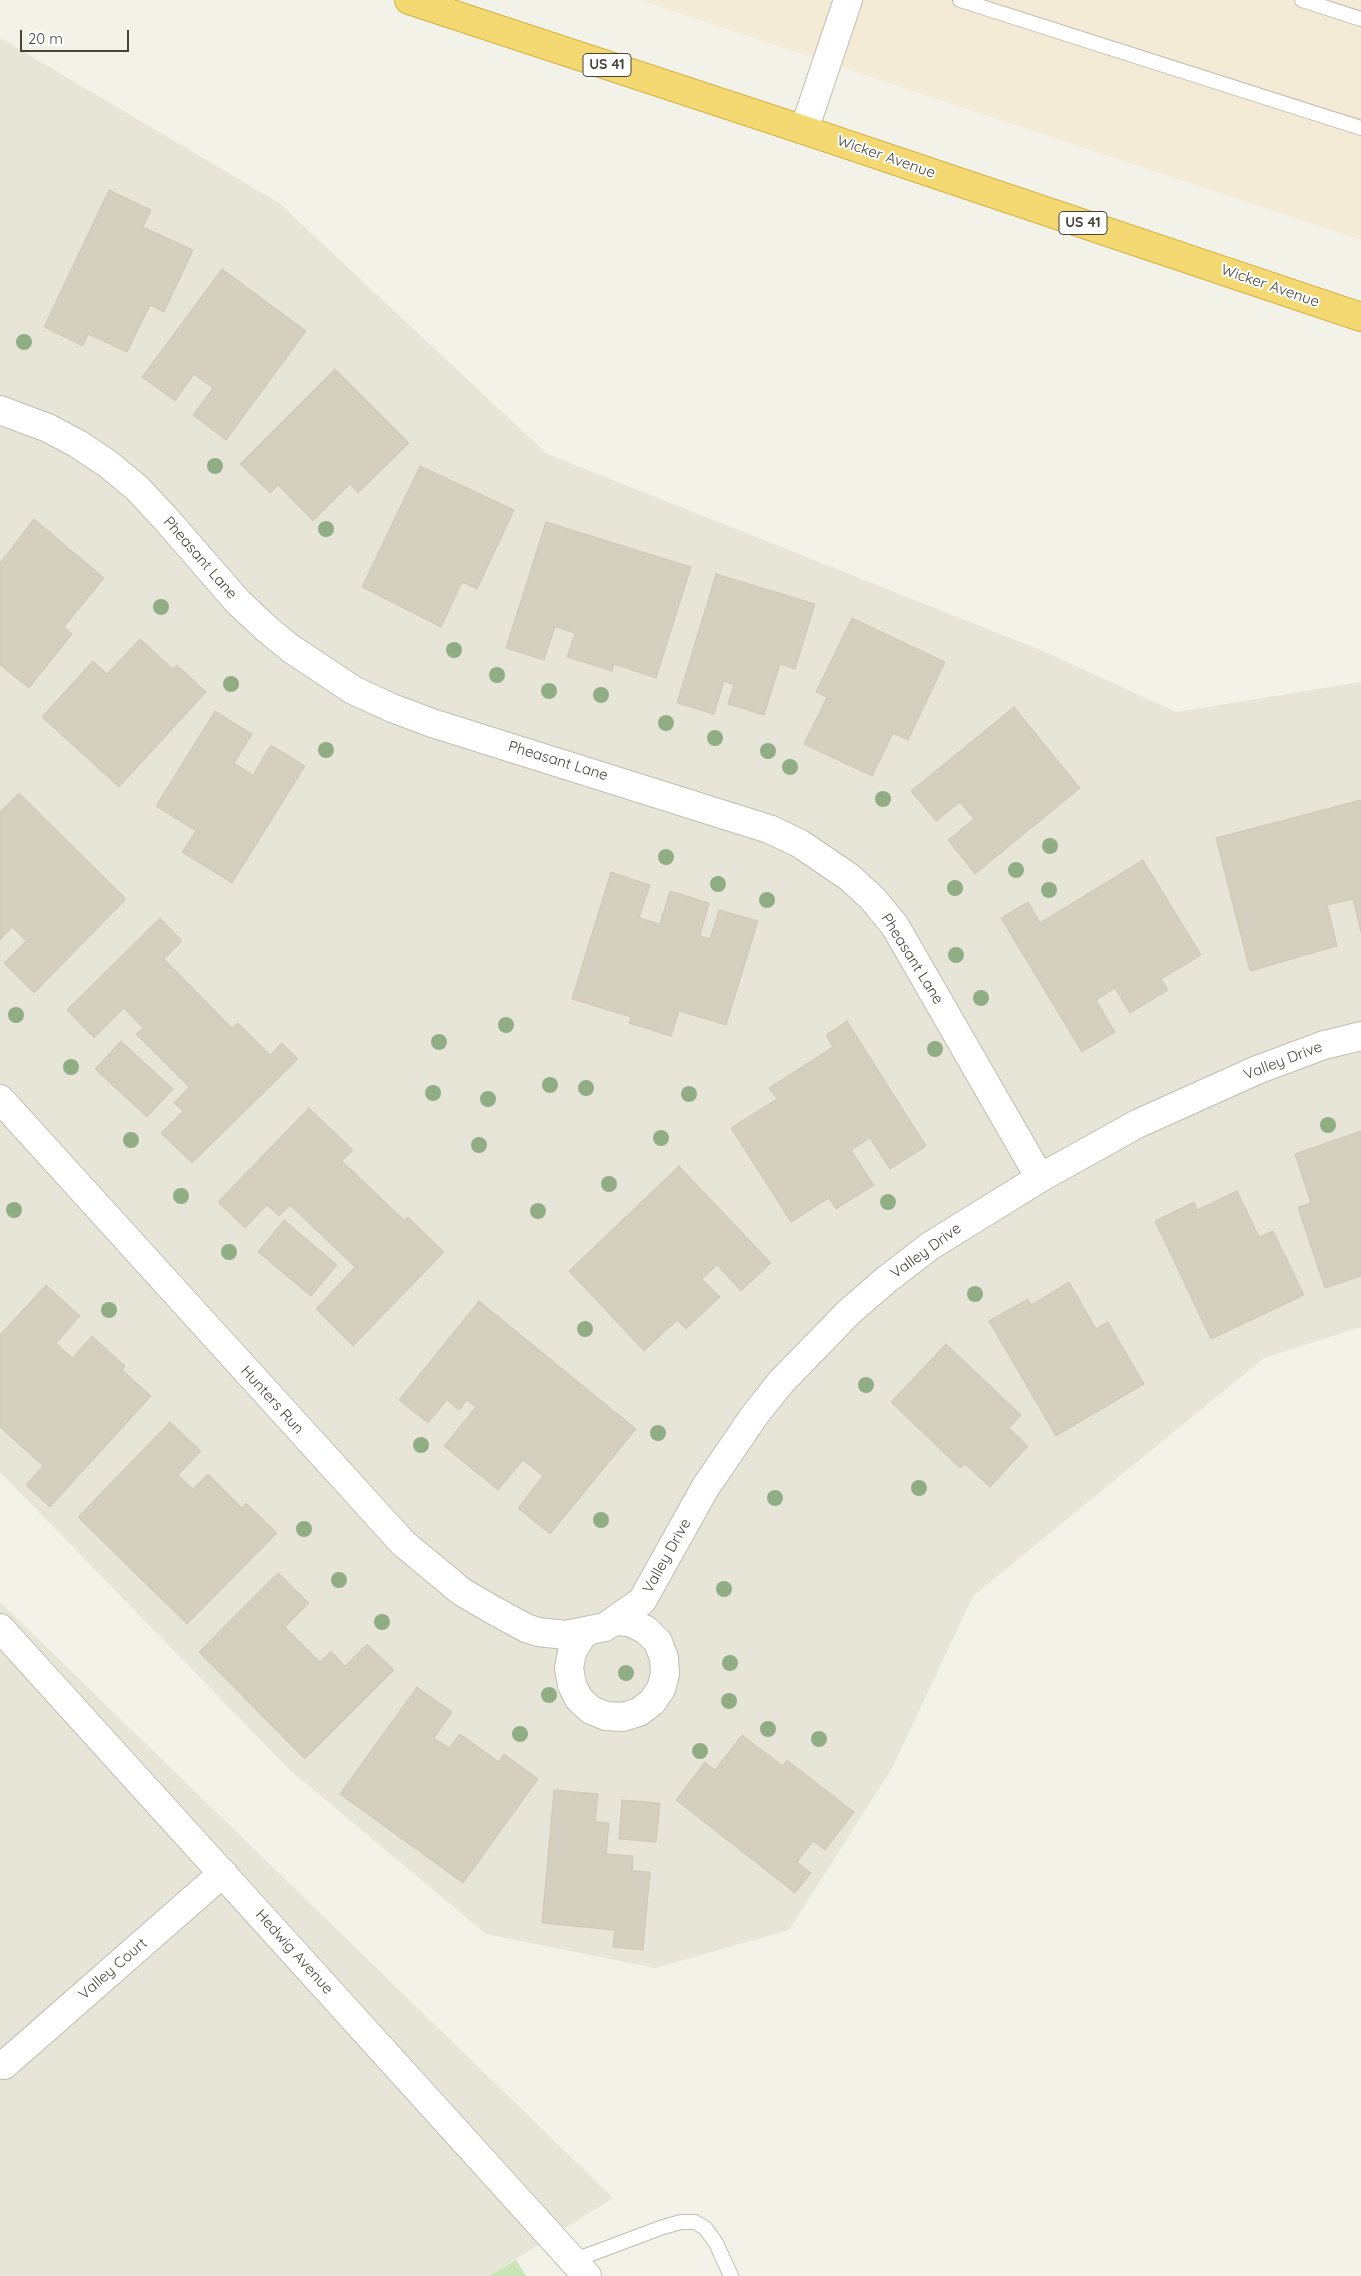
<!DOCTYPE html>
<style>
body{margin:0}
#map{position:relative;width:1361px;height:2276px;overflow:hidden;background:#f3f2e9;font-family:Quicksand,sans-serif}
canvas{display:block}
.scale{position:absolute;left:20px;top:30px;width:109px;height:22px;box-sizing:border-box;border:2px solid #474338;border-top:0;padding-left:6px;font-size:15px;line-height:18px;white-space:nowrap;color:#474338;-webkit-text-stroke:4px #fff;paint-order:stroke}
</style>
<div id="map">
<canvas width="1361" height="2276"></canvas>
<div class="scale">20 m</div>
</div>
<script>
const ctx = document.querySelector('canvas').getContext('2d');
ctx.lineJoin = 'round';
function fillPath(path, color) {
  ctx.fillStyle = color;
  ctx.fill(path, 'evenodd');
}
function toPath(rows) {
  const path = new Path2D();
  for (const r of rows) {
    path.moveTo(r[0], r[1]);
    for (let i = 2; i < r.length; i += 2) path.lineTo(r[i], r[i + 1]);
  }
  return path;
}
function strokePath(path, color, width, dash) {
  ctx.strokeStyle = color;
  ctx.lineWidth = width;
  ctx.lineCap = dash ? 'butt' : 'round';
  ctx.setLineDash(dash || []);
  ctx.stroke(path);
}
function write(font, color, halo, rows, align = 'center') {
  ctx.font = font + ' Quicksand,sans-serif';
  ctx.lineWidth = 4;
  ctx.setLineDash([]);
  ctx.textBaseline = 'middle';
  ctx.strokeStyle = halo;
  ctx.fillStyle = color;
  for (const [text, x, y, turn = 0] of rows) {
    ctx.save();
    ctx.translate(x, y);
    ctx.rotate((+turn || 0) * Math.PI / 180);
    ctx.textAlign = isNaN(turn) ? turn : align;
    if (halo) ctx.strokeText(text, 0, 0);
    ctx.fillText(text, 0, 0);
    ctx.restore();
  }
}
const residential = toPath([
 [0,38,279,203,547,454,1043,651,1176,712,1361,682,1361,1327,1264,1358,973,1596,892,1768,789,1930,655,1968,486,1934,290,1770,0,1472],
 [0,1602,613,2198,489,2276,0,2276]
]);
const commercial = toPath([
 [640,0,1361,0,1361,240]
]);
const green = toPath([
 [516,2260,526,2276,489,2276]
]);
const building = toPath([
 [109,190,151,210,143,227,193,250,164,312,150,305,127,352,88,334,83,346,44,327,109,190],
 [222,269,306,331,226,440,193,415,213,388,194,374,175,401,142,377,222,269],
 [335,369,409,443,358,493,350,484,313,521,278,485,270,493,240,464,335,369],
 [420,466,514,510,477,589,462,582,441,627,362,587,420,466],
 [34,519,104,578,64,627,72,634,29,688,0,665,0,563,34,519],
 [546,522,691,567,656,678,614,664,612,671,567,657,575,633,555,627,544,660,506,648,546,522],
 [716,574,815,604,795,669,780,664,764,715,728,704,734,685,724,681,714,714,677,703,716,574],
 [852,618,945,662,908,740,893,733,872,776,804,744,827,697,816,692,852,618],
 [140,639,173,669,177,665,206,692,119,787,42,717,93,661,107,674,140,639],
 [1014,707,1080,788,975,874,948,840,974,819,960,802,936,821,911,791,1014,707],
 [215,711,252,734,234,763,253,775,271,745,305,766,232,883,182,852,196,831,156,806,215,711],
 [19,793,126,899,34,993,4,963,26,941,12,927,0,940,0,812,19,793],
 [1361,800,1361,932,1353,899,1327,905,1337,946,1250,971,1216,838,1361,800],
 [1143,860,1201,955,1161,979,1168,990,1130,1013,1115,988,1096,1000,1115,1032,1082,1052,1001,918,1028,902,1040,923,1143,860],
 [611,872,650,885,639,918,660,924,670,891,709,903,700,936,710,939,719,910,758,921,726,1025,679,1011,671,1036,629,1023,631,1017,572,999,611,872],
 [160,918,182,941,164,959,232,1028,238,1023,270,1055,282,1043,298,1059,192,1163,161,1133,183,1111,174,1103,189,1087,136,1034,143,1028,124,1008,94,1038,67,1010,160,918],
 [847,1021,926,1146,890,1169,870,1138,851,1150,874,1185,836,1209,829,1198,791,1222,731,1128,777,1099,769,1088,833,1047,826,1035,847,1021],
 [121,1041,173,1089,147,1117,95,1069,121,1041],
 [309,1108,353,1150,342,1161,404,1220,408,1217,444,1252,353,1346,316,1309,355,1267,290,1205,279,1216,267,1205,245,1228,218,1202,309,1108],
 [1361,1131,1361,1276,1325,1288,1298,1207,1311,1203,1295,1154,1361,1131],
 [679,1166,771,1263,741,1291,717,1265,702,1279,720,1297,686,1329,677,1320,644,1351,569,1271,679,1166],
 [1237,1191,1259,1237,1273,1231,1304,1295,1211,1339,1155,1221,1194,1202,1197,1210,1237,1191],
 [284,1220,337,1265,311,1296,258,1252,284,1220],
 [1069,1282,1096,1329,1108,1322,1144,1384,1056,1436,989,1321,1028,1299,1031,1305,1069,1282],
 [46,1285,80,1316,56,1343,72,1358,92,1336,125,1366,122,1370,151,1396,50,1507,26,1485,43,1466,0,1427,0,1335,46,1285],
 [479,1301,636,1429,550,1534,518,1508,543,1476,523,1460,498,1490,444,1446,476,1407,467,1400,459,1410,447,1400,428,1423,399,1400,479,1301],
 [946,1344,1021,1415,1009,1428,1028,1446,990,1487,965,1464,960,1468,891,1402,946,1344],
 [170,1422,201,1451,178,1475,193,1489,208,1474,242,1508,246,1503,277,1533,187,1624,78,1517,170,1422],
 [278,1573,309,1603,285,1627,320,1662,331,1651,345,1666,367,1644,394,1670,305,1759,199,1652,278,1573],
 [417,1687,452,1712,434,1738,449,1748,460,1734,499,1762,504,1754,538,1779,463,1883,340,1794,417,1687],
 [742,1735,783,1766,787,1760,854,1812,825,1850,813,1841,797,1862,811,1873,795,1893,676,1800,705,1762,715,1770,742,1735],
 [554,1790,598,1794,595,1822,609,1823,606,1854,633,1856,632,1871,650,1872,643,1950,613,1947,615,1930,542,1923,554,1790],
 [622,1800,660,1803,656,1842,619,1839,622,1800]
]);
const lane = toPath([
 [960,0,1361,128],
 [1302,0,1361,19],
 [575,2260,663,2227,681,2222,695,2222,705,2228,716,2243,731,2276]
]);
const street = toPath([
 [804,130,848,0],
 [0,410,48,428,78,444,108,464,137,488,165,518,238,602,268,630,290,648,353,690,392,708,432,723,769,829,799,843,849,877,872,898,895,926,1040,1178],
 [0,1099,403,1543,462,1592,493,1610,526,1628,538,1632,566,1635,605,1627,642,1601,705,1488,754,1416,781,1382,849,1312,886,1280,930,1246,1040,1178,1137,1124,1257,1070,1324,1045,1361,1036],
 [0,1628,587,2276],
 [587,1632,581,1637,572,1652,569,1668,572,1685,579,1699,591,1710,606,1716,623,1717,639,1712,652,1702,661,1689,665,1674,664,1658,658,1642,646,1630,632,1623,618,1621],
 [4,2065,223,1873]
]);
const highway = toPath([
 [409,0,804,130,1361,317]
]);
const trees = [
 [24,342],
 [215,466],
 [326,529],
 [161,607],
 [454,650],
 [497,675],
 [231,684],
 [549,691],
 [601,695],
 [666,723],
 [715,738],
 [326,750],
 [768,751],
 [790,767],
 [883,799],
 [1050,846],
 [666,857],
 [1016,870],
 [718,884],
 [955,888],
 [1049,890],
 [767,900],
 [956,955],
 [981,998],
 [16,1015],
 [506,1025],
 [439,1042],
 [935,1049],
 [71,1067],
 [550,1085],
 [586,1088],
 [433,1093],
 [689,1094],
 [488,1099],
 [1328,1125],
 [661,1138],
 [131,1140],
 [479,1145],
 [609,1184],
 [181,1196],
 [888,1202],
 [14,1210],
 [538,1211],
 [229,1252],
 [975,1294],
 [109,1310],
 [585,1329],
 [866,1385],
 [658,1433],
 [421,1445],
 [919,1488],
 [775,1498],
 [601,1520],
 [304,1529],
 [339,1580],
 [724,1589],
 [382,1622],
 [730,1663],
 [626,1673],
 [549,1695],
 [729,1701],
 [768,1729],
 [520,1734],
 [819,1739],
 [700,1751]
];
const shields = [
 [607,65,48],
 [1083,223,48]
];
const shieldNames = [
 ["US 41",607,65],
 ["US 41",1083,223]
];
const streetNames = [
 ["Wicker Avenue",886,157,19],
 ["Wicker Avenue",1270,286,19],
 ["Pheasant Lane",200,558,49],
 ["Pheasant Lane",558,761,17],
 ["Pheasant Lane",912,959,58],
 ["Valley Drive",1283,1061,-21],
 ["Valley Drive",926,1251,-36],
 ["Hunters Run",272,1400,48],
 ["Valley Drive",667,1556,-61],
 ["Hedwig Avenue",294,1952,48],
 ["Valley Court",113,1969,-41]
];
fillPath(residential, '#e7e4d8');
fillPath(commercial, '#f4ebd6');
fillPath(green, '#c9e5b5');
fillPath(building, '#d4cfbf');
strokePath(building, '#cfc7b3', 1);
strokePath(lane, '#c1bdaf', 16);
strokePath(street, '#c1bdaf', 30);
strokePath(highway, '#d3b043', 30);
strokePath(lane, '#fff', 14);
strokePath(street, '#fff', 28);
strokePath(highway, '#f4d973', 28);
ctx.fillStyle = '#91ad83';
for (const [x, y] of trees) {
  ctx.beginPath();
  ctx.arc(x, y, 8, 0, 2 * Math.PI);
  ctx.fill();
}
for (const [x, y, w] of shields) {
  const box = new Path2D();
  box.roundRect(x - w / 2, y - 11.5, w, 23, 4);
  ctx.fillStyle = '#fff';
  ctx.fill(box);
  strokePath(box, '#474338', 1);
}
write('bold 14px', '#474338', null, shieldNames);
write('15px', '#474338', '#fff', streetNames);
</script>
